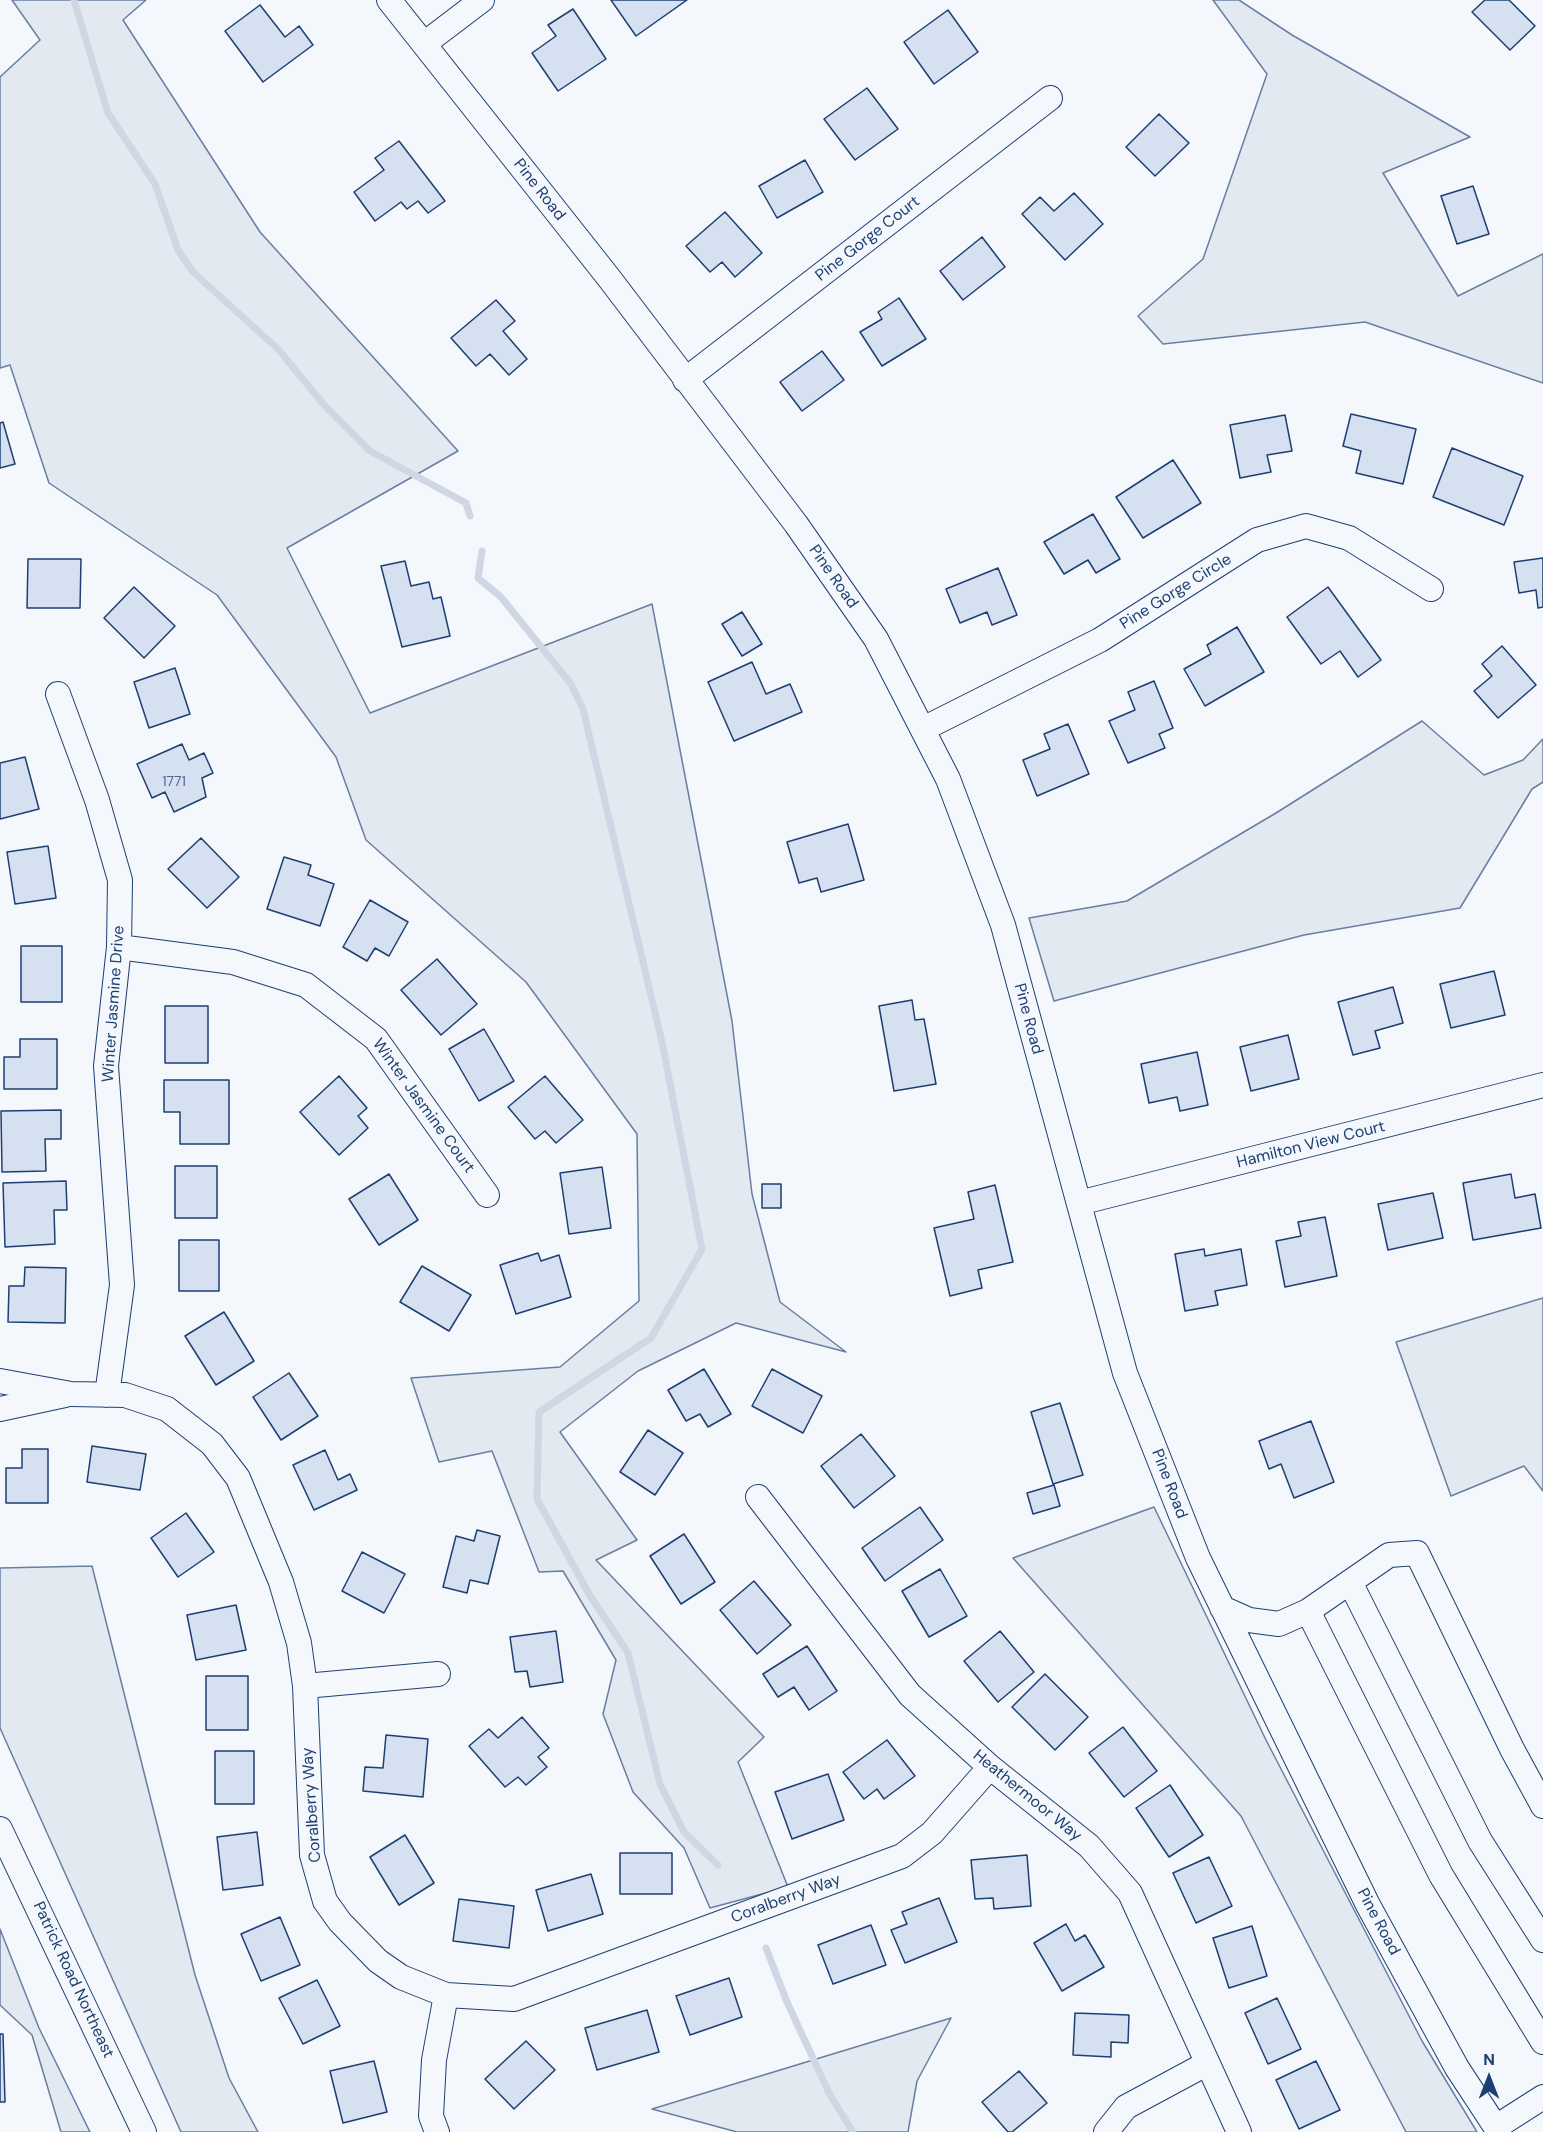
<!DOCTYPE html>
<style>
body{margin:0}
#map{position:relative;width:1543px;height:2132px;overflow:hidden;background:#f4f7fb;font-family:"DM Sans",sans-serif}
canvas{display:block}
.north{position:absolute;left:1459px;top:2048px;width:60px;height:60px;-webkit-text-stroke:4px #f4f7fb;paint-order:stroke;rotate:0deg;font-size:16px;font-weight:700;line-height:24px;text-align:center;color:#1d3f73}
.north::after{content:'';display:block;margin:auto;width:21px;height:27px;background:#1d3f73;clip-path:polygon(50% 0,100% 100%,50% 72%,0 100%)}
</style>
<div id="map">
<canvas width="1543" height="2132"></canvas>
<div class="north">N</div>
</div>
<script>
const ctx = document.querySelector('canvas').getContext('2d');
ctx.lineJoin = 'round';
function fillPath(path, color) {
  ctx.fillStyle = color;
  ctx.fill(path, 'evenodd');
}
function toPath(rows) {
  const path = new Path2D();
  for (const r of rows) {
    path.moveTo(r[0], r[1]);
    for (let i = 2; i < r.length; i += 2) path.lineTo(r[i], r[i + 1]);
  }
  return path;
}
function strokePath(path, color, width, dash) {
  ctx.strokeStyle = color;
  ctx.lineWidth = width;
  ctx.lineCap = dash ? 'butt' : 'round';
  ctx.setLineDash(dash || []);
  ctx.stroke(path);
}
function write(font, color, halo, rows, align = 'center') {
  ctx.font = font + ' "DM Sans",sans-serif';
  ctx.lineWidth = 4.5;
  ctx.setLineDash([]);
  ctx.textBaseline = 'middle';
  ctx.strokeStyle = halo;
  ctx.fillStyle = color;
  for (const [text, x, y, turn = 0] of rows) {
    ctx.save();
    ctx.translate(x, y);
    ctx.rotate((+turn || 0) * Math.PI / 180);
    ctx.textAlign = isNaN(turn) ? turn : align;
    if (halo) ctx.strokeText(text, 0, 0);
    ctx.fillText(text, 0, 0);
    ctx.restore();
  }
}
const green = toPath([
 [12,0,146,0,123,20,260,232,458,451,287,548,370,713,652,604,732,1021,752,1194,780,1302,846,1352,736,1323,638,1371,560,1432,637,1540,596,1560,764,1737,738,1762,788,1887,710,1908,684,1848,633,1792,603,1714,616,1660,563,1571,539,1572,492,1451,439,1462,411,1378,560,1367,639,1301,637,1134,526,982,366,840,336,757,217,595,49,483,10,365,0,368,0,77,40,40,12,0],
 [1213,0,1239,0,1292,35,1470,137,1383,173,1458,296,1543,254,1543,383,1365,322,1163,344,1138,316,1203,259,1267,74,1213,0],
 [1422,721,1484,775,1523,760,1543,739,1543,782,1532,789,1460,908,1304,935,1054,1001,1029,918,1127,901,1276,813,1422,721],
 [1543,1298,1543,1491,1524,1466,1451,1496,1396,1342,1543,1298],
 [1154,1507,1266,1740,1422,2041,1477,2132,1406,2132,1241,1816,1013,1558,1154,1507],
 [92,1566,195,1975,229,2078,258,2132,181,2132,0,1728,0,1568,92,1566],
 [0,1929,39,2028,90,2132,61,2132,32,2035,0,2005,0,1929],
 [951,2018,917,2081,908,2132,737,2132,652,2109,951,2018]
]);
const stream = toPath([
 [74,0,108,113,155,184,178,250,193,272,278,349,325,406,370,451,466,503,470,516],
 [482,551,478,578,501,597,571,684,583,709,662,1042,702,1249,651,1338,539,1412,537,1499,589,1594,628,1653,660,1784,684,1832,718,1865],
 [766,1948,787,2002,830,2095,853,2132]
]);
const building = toPath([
 [611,0,687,0,636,36,611,0],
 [1485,0,1509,0,1535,26,1510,50,1472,12,1485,0],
 [260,5,285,37,299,26,313,45,263,82,225,31,260,5],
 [573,9,606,59,558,91,532,53,556,36,548,25,573,9],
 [948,10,978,52,934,84,904,42,948,10],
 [867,88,898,129,855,160,824,119,867,88],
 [1159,114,1189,143,1155,176,1126,147,1159,114],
 [399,141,445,201,428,213,418,201,407,209,401,202,375,221,354,192,384,170,375,158,399,141],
 [805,160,823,192,777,218,759,186,805,160],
 [1473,186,1489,234,1457,244,1441,196,1473,186],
 [1074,193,1103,224,1065,260,1022,214,1040,197,1054,211,1074,193],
 [725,212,762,253,735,277,722,262,710,272,686,246,725,212],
 [982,237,1005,267,963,300,940,271,982,237],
 [899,298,926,339,882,366,860,332,882,319,878,312,899,298],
 [496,300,515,321,503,331,527,359,509,375,490,354,476,366,451,338,496,300],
 [822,351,844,380,802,411,780,382,822,351],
 [1351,414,1416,429,1403,484,1356,473,1361,451,1343,446,1351,414],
 [1285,415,1292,451,1267,455,1271,472,1240,478,1230,425,1285,415],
 [3,422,15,464,0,468,0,423,3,422],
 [1452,448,1523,476,1504,525,1433,497,1452,448],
 [1173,460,1201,503,1143,538,1116,497,1173,460],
 [1093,514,1120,559,1096,573,1088,560,1064,574,1044,542,1093,514],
 [1543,558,1543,607,1538,608,1536,590,1519,593,1514,562,1543,558],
 [28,559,81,559,80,608,27,608,28,559],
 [405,561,411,586,429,582,433,599,441,597,450,636,402,647,381,566,405,561],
 [998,568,1017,615,992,625,987,612,960,623,946,589,998,568],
 [134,587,175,626,144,658,104,618,134,587],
 [1328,587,1381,660,1358,677,1340,651,1321,664,1287,617,1328,587],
 [742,612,762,644,742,656,722,624,742,612],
 [1237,627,1264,672,1205,706,1184,669,1211,654,1207,645,1237,627],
 [1502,646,1536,685,1498,718,1474,691,1492,676,1482,664,1502,646],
 [752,662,766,694,790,684,802,712,734,741,708,682,752,662],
 [175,668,190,714,149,728,134,682,175,668],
 [1154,681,1173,728,1159,734,1165,748,1128,763,1109,721,1135,710,1128,692,1154,681],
 [1068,724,1089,774,1037,796,1023,760,1050,749,1044,734,1068,724],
 [182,744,189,760,204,753,213,773,202,778,206,797,174,812,165,792,152,798,137,764,182,744],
 [25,757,39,809,0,819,0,763,25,757],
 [848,824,864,880,821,892,817,878,799,883,787,842,848,824],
 [201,838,239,877,207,908,168,869,201,838],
 [48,846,56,898,15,904,7,852,48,846],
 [284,857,311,865,308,875,334,884,320,926,267,909,284,857],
 [370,900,408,922,389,956,375,948,367,961,343,947,370,900],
 [21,946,62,946,62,1002,21,1002,21,946],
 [437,959,477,1004,441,1035,401,990,437,959],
 [1494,971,1505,1015,1451,1028,1440,984,1494,971],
 [1393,987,1403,1023,1375,1031,1380,1048,1353,1055,1338,1002,1393,987],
 [912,1000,915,1020,924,1019,936,1084,894,1091,879,1006,912,1000],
 [165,1006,208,1006,208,1063,165,1063,165,1006],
 [484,1029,514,1081,479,1101,449,1049,484,1029],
 [1288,1035,1299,1079,1251,1091,1240,1047,1288,1035],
 [20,1039,57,1039,57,1089,4,1089,4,1057,20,1057,20,1039],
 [1197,1052,1208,1105,1180,1111,1177,1097,1149,1103,1141,1064,1197,1052],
 [339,1076,367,1108,358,1116,368,1128,339,1155,300,1112,339,1076],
 [545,1076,583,1120,556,1143,545,1131,535,1139,508,1107,545,1076],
 [164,1080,229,1080,229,1144,180,1144,180,1112,164,1112,164,1080],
 [61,1110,61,1139,45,1139,46,1171,2,1172,1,1111,61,1110],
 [175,1166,217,1166,217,1218,175,1218,175,1166],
 [602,1167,611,1228,569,1234,560,1173,602,1167],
 [389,1174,418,1220,379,1245,349,1199,389,1174],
 [1511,1174,1515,1198,1535,1194,1541,1228,1473,1240,1463,1183,1511,1174],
 [66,1181,67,1210,54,1210,55,1244,5,1247,3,1183,66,1181],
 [762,1184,781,1184,781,1208,762,1208,762,1184],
 [995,1185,1013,1262,978,1270,982,1288,950,1296,934,1228,974,1219,968,1192,995,1185],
 [1433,1193,1443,1238,1388,1250,1378,1204,1433,1193],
 [1325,1217,1337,1276,1285,1287,1276,1241,1301,1236,1298,1222,1325,1217],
 [179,1240,219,1240,219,1291,179,1291,179,1240],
 [1204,1249,1205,1256,1241,1249,1247,1285,1215,1291,1218,1305,1185,1311,1175,1254,1204,1249],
 [538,1253,541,1261,559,1255,571,1297,516,1314,500,1265,538,1253],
 [422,1266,471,1295,449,1331,400,1302,422,1266],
 [25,1267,66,1268,65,1323,8,1322,9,1286,24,1286,25,1267],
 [224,1312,254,1361,216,1385,185,1336,224,1312],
 [704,1369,731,1414,708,1427,700,1414,686,1421,668,1390,704,1369],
 [772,1369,822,1396,803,1433,752,1406,772,1369],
 [289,1373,318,1416,281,1440,253,1397,289,1373],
 [1060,1403,1083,1475,1053,1484,1031,1412,1060,1403],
 [1311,1421,1334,1482,1294,1498,1281,1464,1269,1469,1259,1441,1311,1421],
 [648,1430,683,1453,655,1495,620,1472,648,1430],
 [861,1434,895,1476,854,1508,821,1466,861,1434],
 [92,1446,146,1454,140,1490,87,1482,92,1446],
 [22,1449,48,1449,48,1503,6,1503,6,1468,22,1468,22,1449],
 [325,1450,338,1480,350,1474,357,1490,314,1510,293,1465,325,1450],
 [1054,1485,1060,1506,1033,1514,1027,1493,1054,1485],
 [920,1507,943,1540,885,1581,862,1548,920,1507],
 [186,1513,214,1552,178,1577,151,1538,186,1513],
 [477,1530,500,1536,488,1584,470,1580,467,1593,443,1587,456,1536,474,1541,477,1530],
 [684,1534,715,1582,681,1604,650,1556,684,1534],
 [362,1552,405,1574,384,1613,342,1591,362,1552],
 [940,1569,967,1616,929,1637,902,1591,940,1569],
 [754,1581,791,1625,757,1654,720,1610,754,1581],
 [236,1605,246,1650,196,1660,187,1615,236,1605],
 [556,1631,563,1682,530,1687,527,1671,515,1672,510,1637,556,1631],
 [1000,1631,1034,1672,998,1702,964,1661,1000,1631],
 [807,1646,837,1691,809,1710,794,1687,778,1697,763,1674,807,1646],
 [1045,1674,1088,1717,1055,1750,1012,1707,1045,1674],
 [206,1676,248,1676,248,1730,206,1730,206,1676],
 [522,1717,549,1748,538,1757,547,1767,526,1785,518,1777,505,1787,469,1746,489,1729,498,1738,522,1717],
 [1123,1727,1157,1771,1124,1797,1089,1753,1123,1727],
 [386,1735,428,1739,423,1797,363,1791,365,1767,383,1768,386,1735],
 [887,1740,915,1776,884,1799,877,1789,864,1799,843,1772,887,1740],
 [215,1751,254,1751,254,1804,215,1804,215,1751],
 [828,1774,844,1820,792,1839,775,1792,828,1774],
 [1170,1785,1203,1835,1169,1857,1136,1808,1170,1785],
 [257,1832,263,1885,223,1890,217,1837,257,1832],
 [405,1835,434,1883,399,1905,370,1857,405,1835],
 [620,1853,672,1853,672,1894,620,1894,620,1853],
 [1027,1855,1031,1906,994,1909,993,1898,975,1899,971,1860,1027,1855],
 [1209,1857,1232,1906,1196,1923,1173,1873,1209,1857],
 [591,1874,603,1914,548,1931,536,1890,591,1874],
 [939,1898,957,1942,905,1963,891,1930,907,1924,902,1912,939,1898],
 [459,1899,514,1906,509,1948,453,1941,459,1899],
 [280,1917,300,1965,261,1981,241,1934,280,1917],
 [1066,1924,1075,1941,1085,1935,1104,1967,1062,1991,1034,1943,1066,1924],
 [871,1925,886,1965,833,1984,818,1945,871,1925],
 [1252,1926,1267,1976,1229,1988,1213,1938,1252,1926],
 [729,1978,742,2017,690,2035,676,1996,729,1978],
 [317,1980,340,2026,303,2044,279,1998,317,1980],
 [1277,1998,1301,2049,1268,2064,1245,2013,1277,1998],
 [647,2010,659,2052,597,2070,585,2028,647,2010],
 [1075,2013,1129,2015,1128,2043,1111,2042,1111,2057,1073,2055,1075,2013],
 [0,2034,3,2034,5,2102,0,2102,0,2034],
 [526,2041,555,2070,514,2109,485,2079,526,2041],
 [374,2061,387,2112,343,2123,330,2071,374,2061],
 [1316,2061,1340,2110,1299,2129,1276,2080,1316,2061],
 [1019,2071,1047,2103,1012,2132,1008,2132,982,2102,1019,2071]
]);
const minor = toPath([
 [389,0,609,278,796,524,876,639,948,779,1003,925,1125,1373,1198,1558,1368,1905,1457,2068,1499,2132],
 [424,44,482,0],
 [685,380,1050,98],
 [58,694,97,800,120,880,119,947,106,1066,122,1285,107,1395],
 [923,729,1100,640,1257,540,1306,526,1349,538,1431,589],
 [119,947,233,962,306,985,376,1039,487,1195],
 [1079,1203,1543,1085],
 [0,1381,71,1394,125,1395,167,1409,212,1444,238,1478,281,1582,299,1643,305,1686,312,1855,325,1901,340,1922,378,1961,401,1977,446,1995,514,1999,902,1856,932,1833,990,1767],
 [0,1409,65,1395],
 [758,1497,910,1695,990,1767,1089,1846,1130,1893,1239,2132],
 [1350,1582,1480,1841,1543,1940],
 [1222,1608,1249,1620,1279,1624,1308,1611,1389,1555,1417,1553,1512,1749,1543,1806],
 [1308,1611,1441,1875,1543,2042],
 [305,1686,438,1674],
 [0,1829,144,2132],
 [1496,2127,1543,2097],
 [437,2132,431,2116,434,2060,446,1995],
 [1106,2132,1126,2107,1206,2064]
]);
const numberNames = [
 ["1771",174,782]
];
const streetNames = [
 ["Pine Road",539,190,52],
 ["Pine Gorge Court",868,239,-38],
 ["Pine Road",833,577,55],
 ["Pine Gorge Circle",1176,592,-32],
 ["Winter Jasmine Drive",114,1004,-86],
 ["Pine Road",1028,1019,75],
 ["Winter Jasmine Court",423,1106,54],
 ["Hamilton View Court",1311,1145,-14],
 ["Pine Road",1169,1484,69],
 ["Heathermoor Way",1027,1796,39],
 ["Coralberry Way",312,1805,-94],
 ["Coralberry Way",786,1899,-20],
 ["Pine Road",1378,1922,62],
 ["Patrick Road Northeast",73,1980,65]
];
fillPath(green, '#e3e9f0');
strokePath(green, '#687fa3', 1.5);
strokePath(stream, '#cfd7e4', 7);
fillPath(building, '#d5e0f0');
strokePath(building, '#1d3f73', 1.5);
strokePath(minor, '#1d3f73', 26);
strokePath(minor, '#f4f7fb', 24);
write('14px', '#4b6792', null, numberNames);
write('16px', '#1d3f73', '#f4f7fb', streetNames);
</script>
